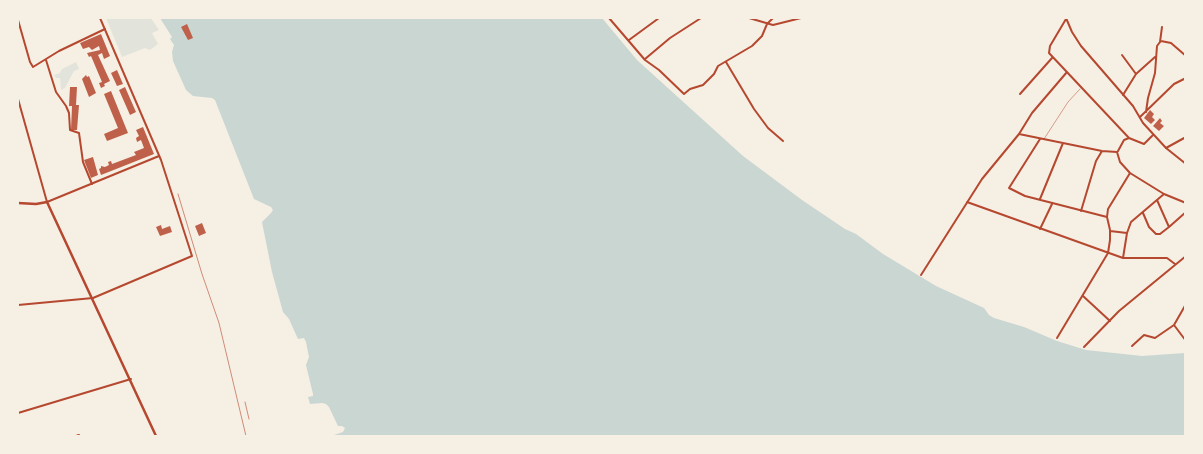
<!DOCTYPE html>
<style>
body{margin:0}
#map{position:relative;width:1203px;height:454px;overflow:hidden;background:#f6efe4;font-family:Inter,sans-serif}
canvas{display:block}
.frame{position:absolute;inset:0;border:19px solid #f6efe4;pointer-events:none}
</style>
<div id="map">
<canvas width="1203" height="454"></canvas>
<div class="frame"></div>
</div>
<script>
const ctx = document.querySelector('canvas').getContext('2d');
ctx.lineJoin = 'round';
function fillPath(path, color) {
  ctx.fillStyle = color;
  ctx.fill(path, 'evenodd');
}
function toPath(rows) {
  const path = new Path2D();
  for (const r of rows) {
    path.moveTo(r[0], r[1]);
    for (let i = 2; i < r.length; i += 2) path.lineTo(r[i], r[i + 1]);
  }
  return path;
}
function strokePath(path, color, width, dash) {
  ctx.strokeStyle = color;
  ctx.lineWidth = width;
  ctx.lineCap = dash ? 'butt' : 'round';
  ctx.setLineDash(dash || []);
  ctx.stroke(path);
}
const green = toPath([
 [106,18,151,18,159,30,152,33,158,44,150,50,145,48,122,57],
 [76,62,79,69,74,71,65,88,61,90,60,78,56,78,54,75,60,73,62,69]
]);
const water = toPath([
 [160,18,602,18,637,60,743,156,802,200,845,229,856,234,883,254,936,286,984,308,989,315,994,318,1024,327,1057,341,1086,350,1142,356,1185,353,1185,436,331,436,343,432,345,428,342,426,338,426,329,407,326,404,322,403,310,404,308,397,313,396,313,394,306,365,309,357,306,342,304,338,298,339,289,319,283,312,272,272,262,222,271,213,273,210,271,207,254,199,215,100,212,98,193,96,186,90,173,61,172,52,174,45,170,39,172,37]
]);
const building = toPath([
 [187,24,193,38,188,40,181,27],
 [101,34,110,56,104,59,102,53,98,55,110,81,104,84,105,86,101,88,99,83,102,82,91,56,89,57,87,53,100,50,99,46,92,50,89,47,83,49,80,43],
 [117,70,123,84,117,86,111,73],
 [86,75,87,77,89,76,96,93,89,97,82,79],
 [70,87,77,87,76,105,79,105,77,130,71,130,72,106,69,106],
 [125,87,136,112,130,115,119,90],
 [111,91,128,133,107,141,104,134,118,128,104,94],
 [1150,110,1154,114,1152,117,1155,120,1151,124,1144,118],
 [1160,118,1162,121,1160,123,1164,126,1159,131,1153,126],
 [143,127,154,154,101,175,99,169,101,168,101,166,105,167,109,165,108,162,111,161,112,164,136,155,134,152,144,148,141,140,137,142,136,138,139,136,136,130],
 [93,157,98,175,91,178,84,160],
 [202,223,206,233,199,236,195,226],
 [161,225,162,229,170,226,172,232,160,236,156,227]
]);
const service = toPath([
 [1044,139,1068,102,1080,89]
]);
const minor = toPath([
 [609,18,645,60,659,70,684,94,690,89,703,85,714,74,718,66,752,46,762,36,767,24,773,18],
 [749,18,773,25,801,18],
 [1066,19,1050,46,1049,53,1129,138],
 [18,20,30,62,33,67,59,51,105,29],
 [629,40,659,18],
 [1161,41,1171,43,1186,56],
 [1160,42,1162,27],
 [1122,55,1136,74],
 [645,59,670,38,701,18],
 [46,60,56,92,66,106,69,113,70,130,79,133,83,162,92,184],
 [726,62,754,109,768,128,783,141],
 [1020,94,1052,58],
 [1123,95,1136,74,1155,57],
 [1146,112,1148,98,1155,73,1157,46,1160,42],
 [1140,117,1174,84,1186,78],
 [1019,134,1102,151,1117,152,1120,162,1130,173,1164,194,1186,203],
 [1040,139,1009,188,1025,196,1107,217],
 [1166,148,1186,137],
 [1118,151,1124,140,1129,138,1144,144,1153,135],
 [1040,199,1063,143],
 [967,202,1123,258,1167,258,1175,264],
 [1081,211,1096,161,1102,151],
 [1143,213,1149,227,1156,234,1160,234,1169,227,1157,200],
 [1169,227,1186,212],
 [1040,229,1052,204],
 [1110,231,1127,233,1123,258],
 [1127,233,1131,222,1164,194],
 [921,275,982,179,1019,134,1032,113,1067,72],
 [1083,296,1110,321],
 [1174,325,1186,341],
 [1057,338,1108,253,1110,240,1110,230,1107,217,1108,209,1130,173],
 [1132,346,1144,335,1155,338,1174,325,1186,304],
 [1084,347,1119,311,1186,256],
 [18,413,131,379],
 [76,436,79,435]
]);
const tertiary = toPath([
 [1066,18,1072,32,1081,46,1133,106,1143,123,1166,148,1186,164],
 [18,99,47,202,159,156],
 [18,305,93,298,192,256,161,160,100,18]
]);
const secondary = toPath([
 [18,203,36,204,47,202,156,436]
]);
const rail = toPath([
 [178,194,202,274,219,323,246,436],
 [245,402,249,419]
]);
fillPath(green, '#e2e4dc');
fillPath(water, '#c9d6d2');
fillPath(building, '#bf614a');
strokePath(service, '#b5482f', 0.5);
strokePath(minor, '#b5482f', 2);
strokePath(tertiary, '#b5482f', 2);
strokePath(secondary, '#b5482f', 2.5);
strokePath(rail, '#cf8b77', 1);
</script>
